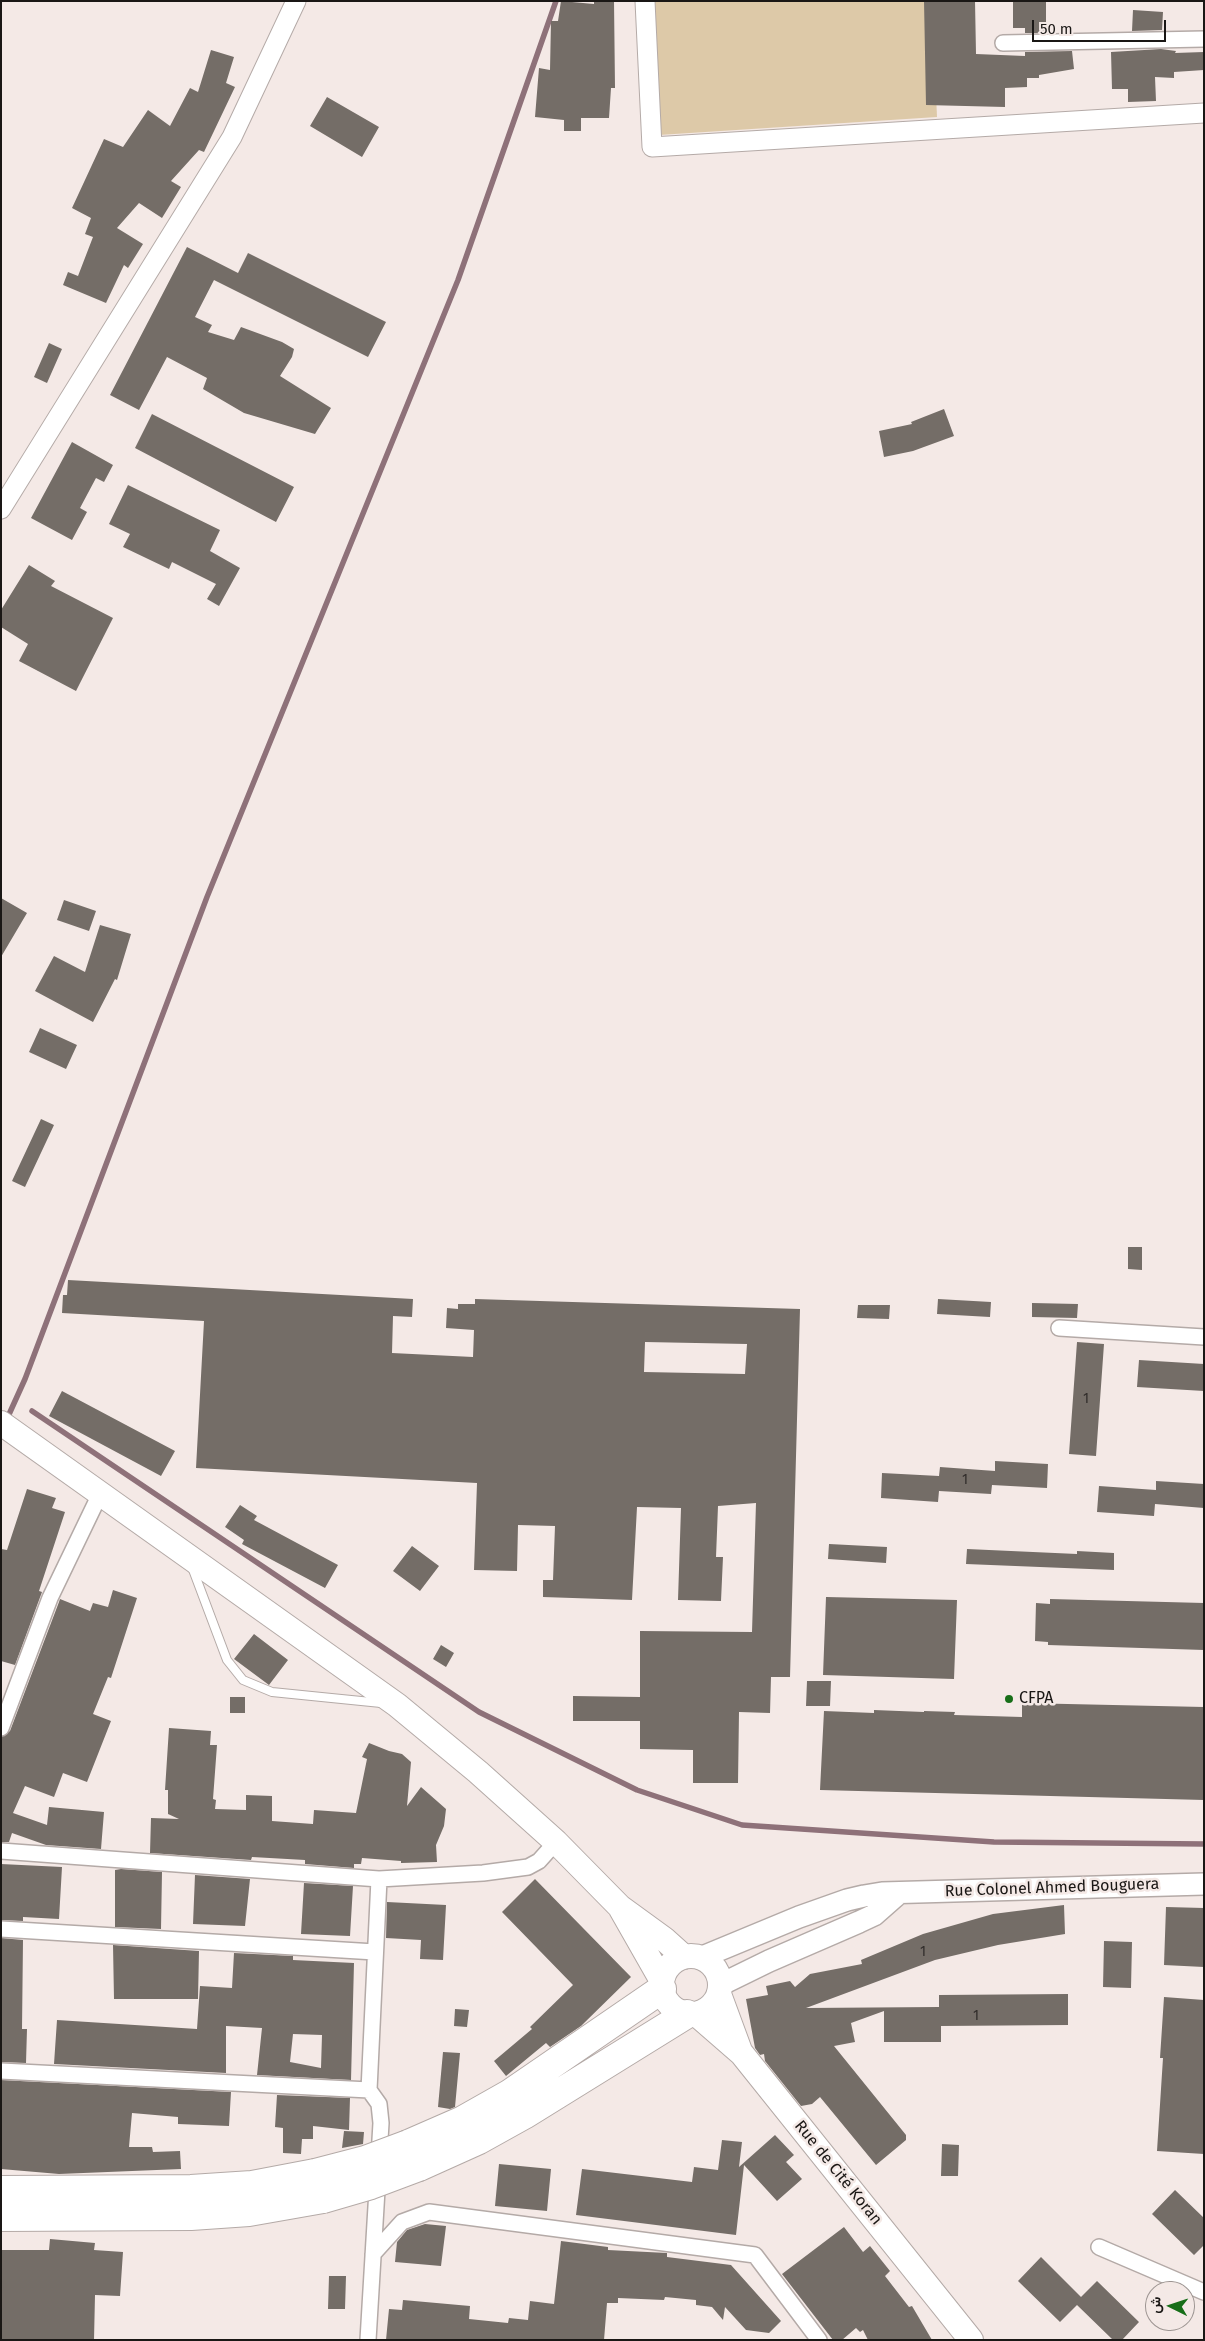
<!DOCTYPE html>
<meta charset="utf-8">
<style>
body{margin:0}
#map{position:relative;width:1205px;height:2341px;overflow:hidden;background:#f4e9e6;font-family:"Fira Sans",Vazirmatn,sans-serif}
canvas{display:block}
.frame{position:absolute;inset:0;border:2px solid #1a1715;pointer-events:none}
.north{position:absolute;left:1145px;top:2281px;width:50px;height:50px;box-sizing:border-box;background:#f4e9e6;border:1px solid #9d9592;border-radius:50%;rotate:274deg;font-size:14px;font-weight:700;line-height:20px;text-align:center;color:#1a1715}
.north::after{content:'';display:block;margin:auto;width:18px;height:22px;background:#176e18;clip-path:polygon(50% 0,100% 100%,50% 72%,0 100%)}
.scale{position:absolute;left:1032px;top:20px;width:134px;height:22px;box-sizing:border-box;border:2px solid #1a1715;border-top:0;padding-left:6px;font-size:15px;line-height:18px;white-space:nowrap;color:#1a1715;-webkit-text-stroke:4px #f4e9e6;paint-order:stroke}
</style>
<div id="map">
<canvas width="1205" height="2341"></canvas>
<div class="frame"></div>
<div class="north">ش</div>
<div class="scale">50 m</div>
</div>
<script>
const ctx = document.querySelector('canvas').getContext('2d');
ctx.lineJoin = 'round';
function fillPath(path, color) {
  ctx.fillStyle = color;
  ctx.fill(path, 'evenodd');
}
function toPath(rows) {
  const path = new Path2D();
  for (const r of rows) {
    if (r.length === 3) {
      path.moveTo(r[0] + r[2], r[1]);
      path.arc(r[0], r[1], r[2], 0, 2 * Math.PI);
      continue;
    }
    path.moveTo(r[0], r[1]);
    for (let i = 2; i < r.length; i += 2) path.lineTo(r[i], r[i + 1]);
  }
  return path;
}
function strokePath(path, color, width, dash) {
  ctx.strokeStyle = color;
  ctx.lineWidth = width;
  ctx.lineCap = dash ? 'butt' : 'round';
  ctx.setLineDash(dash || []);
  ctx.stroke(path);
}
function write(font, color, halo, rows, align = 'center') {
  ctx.font = font + ' "Fira Sans",sans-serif';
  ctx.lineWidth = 5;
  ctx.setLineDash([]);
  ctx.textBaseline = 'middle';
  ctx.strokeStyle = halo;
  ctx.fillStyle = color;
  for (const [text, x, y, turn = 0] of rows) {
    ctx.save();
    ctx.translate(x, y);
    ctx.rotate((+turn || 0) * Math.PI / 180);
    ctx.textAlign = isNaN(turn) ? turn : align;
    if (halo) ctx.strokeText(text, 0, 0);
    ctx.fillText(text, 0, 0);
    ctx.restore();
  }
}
const green = toPath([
 [652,1,932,1,937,117,659,135]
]);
const stream = toPath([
 [32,1411,479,1712,637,1790,742,1825,994,1842,1204,1844],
 [6,1421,25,1379,207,897,458,280,556,1]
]);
const building = toPath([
 [561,1,594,4,594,1,614,1,615,88,611,88,609,118,581,118,581,131,564,131,564,120,535,117,539,68,550,70,551,21,558,21],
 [924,1,975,1,976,54,1025,56,1025,52,1072,51,1074,69,1039,75,1039,78,1027,78,1027,87,1005,88,1005,107,926,105],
 [1013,1,1046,1,1046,33,1025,33,1025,28,1013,28],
 [1133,10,1163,12,1162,30,1132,31],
 [1161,49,1176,51,1175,53,1204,52,1204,70,1174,72,1174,78,1155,77,1156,101,1128,102,1128,89,1112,89,1111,52],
 [211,50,234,57,226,83,235,87,204,152,199,150,171,181,181,187,162,218,139,203,117,228,143,244,128,268,124,265,106,303,63,285,68,272,78,276,93,237,85,234,91,218,72,208,104,139,123,147,148,110,170,126,190,88,198,92],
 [327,97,379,127,362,157,310,126],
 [187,247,238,273,248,253,386,322,368,357,214,280,195,317,212,325,208,332,234,340,241,327,282,342,294,349,292,357,280,376,331,408,315,434,244,413,203,389,207,378,167,357,139,410,110,395],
 [49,343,62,349,47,383,34,377],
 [944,409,954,436,913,451,884,457,879,431,912,424,911,422],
 [152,414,294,487,276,522,135,448],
 [72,442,113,465,104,482,96,478,80,508,87,512,72,540,31,518],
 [128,485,220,530,210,551,240,568,219,606,207,599,216,584,172,562,169,569,123,547,130,534,109,524],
 [29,565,55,581,51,586,113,618,76,691,19,661,28,644,1,627,1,610],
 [1,898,27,913,1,957],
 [64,900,96,911,89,931,57,920],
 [100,925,131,934,117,980,115,979,93,1022,35,991,54,956,85,972],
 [40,1028,77,1045,66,1069,29,1052],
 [41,1119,54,1125,25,1187,12,1181],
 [1128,1247,1142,1247,1142,1270,1128,1269],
 [68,1280,413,1299,412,1317,393,1316,392,1353,473,1357,474,1330,446,1328,447,1308,458,1309,458,1304,475,1304,475,1299,800,1309,790,1677,771,1677,770,1713,739,1712,738,1783,693,1783,693,1750,640,1749,640,1721,573,1721,573,1696,640,1697,640,1631,752,1632,756,1503,718,1506,716,1557,723,1557,721,1601,678,1600,681,1508,637,1507,632,1600,543,1597,543,1580,553,1580,555,1526,518,1525,517,1571,474,1570,477,1483,196,1468,204,1321,62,1313,63,1295,67,1295],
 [645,1342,747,1344,745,1374,644,1372],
 [938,1299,991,1302,990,1317,937,1314],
 [1032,1303,1078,1304,1077,1318,1032,1317],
 [858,1305,890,1305,889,1319,857,1318],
 [1077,1342,1104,1344,1096,1456,1069,1454],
 [1139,1360,1204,1364,1204,1391,1137,1387],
 [62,1391,175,1451,161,1476,49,1416],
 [995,1461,1048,1464,1047,1488,992,1485,991,1494,939,1491,938,1502,881,1498,882,1473,939,1476,940,1467,995,1471],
 [1156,1481,1204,1484,1204,1508,1155,1504,1154,1516,1097,1512,1099,1486,1156,1490],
 [27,1489,56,1498,52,1508,65,1512,39,1591,42,1592,15,1665,1,1661,1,1549,7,1550],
 [240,1505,257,1516,254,1520,338,1565,325,1588,242,1544,244,1540,225,1527],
 [829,1544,887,1547,886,1563,828,1559],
 [412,1546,439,1566,420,1591,393,1571],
 [967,1549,1077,1554,1077,1551,1114,1553,1114,1570,966,1564],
 [113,1590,137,1598,111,1678,108,1677,93,1714,111,1721,87,1782,63,1773,54,1797,25,1786,13,1813,47,1825,49,1807,104,1812,101,1849,46,1845,12,1833,9,1842,1,1842,1,1737,10,1731,59,1602,60,1599,90,1611,93,1603,108,1607],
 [826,1597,957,1600,954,1679,823,1675],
 [1050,1599,1204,1603,1204,1650,1048,1645,1048,1642,1035,1641,1036,1603,1050,1604],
 [254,1634,288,1660,269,1685,234,1659],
 [441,1645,454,1653,446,1667,433,1659],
 [807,1681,831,1681,830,1706,806,1706],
 [230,1697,245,1697,245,1713,230,1713],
 [1022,1703,1204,1707,1204,1800,820,1790,824,1711,874,1713,874,1710,924,1712,924,1711,955,1712,954,1715,1022,1717],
 [169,1728,211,1731,210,1745,217,1745,213,1799,216,1800,215,1809,246,1810,246,1795,272,1796,272,1821,313,1824,314,1810,356,1813,367,1759,362,1757,369,1743,389,1751,402,1754,411,1762,407,1806,421,1787,446,1809,444,1826,436,1845,437,1862,401,1863,401,1861,362,1858,361,1864,354,1864,354,1868,305,1864,305,1860,252,1857,251,1860,150,1853,151,1818,179,1819,168,1814,168,1790,165,1790],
 [1,1864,62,1867,59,1919,23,1917,23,1921,1,1920],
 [121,1869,162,1872,161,1929,115,1927,115,1870],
 [195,1875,250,1879,245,1926,193,1924],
 [535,1879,631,1977,581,2026,550,2047,546,2043,506,2076,494,2061,532,2029,530,2027,573,1985,502,1912],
 [304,1883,353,1886,350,1936,301,1934],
 [387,1902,446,1905,443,1960,420,1959,421,1940,386,1938],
 [1064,1905,1065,1934,998,1945,935,1960,806,2008,939,2007,939,1995,1068,1994,1068,2025,941,2026,941,2042,884,2042,884,2011,851,2023,855,2042,834,2046,906,2135,906,2140,876,2165,820,2097,812,2104,801,2106,765,2061,764,2054,760,2055,755,2048,746,1999,768,1995,766,1986,790,1981,795,1987,810,1974,862,1964,861,1960,923,1934,993,1914],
 [1166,1907,1204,1908,1204,1967,1164,1965],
 [1,1938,23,1940,22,2029,27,2029,26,2063,1,2062],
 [1104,1941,1132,1942,1131,1988,1103,1987],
 [113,1945,199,1951,198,1999,114,1999],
 [234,1953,293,1956,293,1960,354,1963,351,2080,257,2075,262,2028,226,2026,226,2073,54,2064,57,2020,197,2029,200,1986,232,1988],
 [293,2034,322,2035,321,2068,290,2062],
 [1164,1997,1204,2000,1204,2154,1157,2151,1163,2058,1160,2058],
 [455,2009,469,2010,467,2027,454,2026],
 [443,2052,460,2053,455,2107,450,2109,438,2107],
 [1,2080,231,2092,229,2126,178,2124,178,2117,132,2113,129,2147,152,2147,153,2152,180,2151,181,2169,59,2174,1,2169],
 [277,2095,350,2098,349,2130,313,2126,313,2139,302,2139,301,2154,283,2153,283,2128,275,2127],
 [344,2131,364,2132,363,2144,342,2148],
 [775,2135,794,2155,786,2162,802,2179,777,2201,744,2165,736,2235,576,2215,582,2169,692,2182,694,2167,718,2170,722,2140,742,2142,739,2167],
 [942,2144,959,2145,958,2176,941,2176],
 [499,2164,551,2169,547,2211,495,2206],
 [1175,2190,1204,2218,1204,2245,1194,2255,1152,2214],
 [425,2224,446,2226,441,2266,395,2262,397,2242,407,2230],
 [844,2227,863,2252,870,2246,890,2271,885,2276,909,2307,912,2306,932,2340,868,2340,863,2330,860,2332,856,2328,842,2340,833,2340,782,2274],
 [50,2239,95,2243,94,2250,123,2252,120,2296,95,2295,94,2340,1,2340,1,2250,49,2250],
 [561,2241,608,2247,608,2250,667,2253,667,2257,731,2265,781,2321,769,2333,746,2330,725,2307,723,2320,712,2307,696,2305,696,2300,665,2297,664,2300,618,2298,618,2303,607,2303,604,2340,386,2340,389,2309,402,2310,403,2300,470,2306,469,2319,508,2323,509,2318,528,2320,530,2301,554,2304],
 [1041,2257,1081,2297,1097,2281,1139,2322,1122,2340,1113,2340,1077,2305,1060,2322,1018,2281],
 [329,2276,346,2276,345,2309,328,2309]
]);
const service = toPath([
 [192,1567,227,1660,243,1680,272,1692,381,1703]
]);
const minor = toPath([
 [1003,43,1204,39],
 [1059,1328,1204,1337],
 [1,1728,50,1598,100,1494],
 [1,1851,379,1879,483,1873,528,1867,539,1861,556,1842],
 [1,1929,375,1952],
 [1,2071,369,2090],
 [1099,2247,1204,2292],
 [373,2254,402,2222,429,2212,755,2255,819,2340],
 [368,2340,381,2123,379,2104,369,2090,379,1879]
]);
const tertiary = toPath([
 [645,1,652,147,1204,113],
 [1,509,232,137,296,1]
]);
const secondary = toPath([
 [700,1958,799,1917,847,1900,864,1896,882,1893,1204,1884],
 [720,1985,769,1961,859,1922,874,1915,899,1893]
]);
const primary = toPath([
 [1,1423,397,1705,478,1772,556,1842,620,1907,664,1939,684,1957],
 [621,1909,662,1981],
 [691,1985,29],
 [719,1994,740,2051],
 [696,2014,742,2054,971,2340]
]);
const motorway = toPath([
 [408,2144,463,2120,509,2094,662,1989],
 [419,2167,479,2140,524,2115,687,2014],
 [1,2190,191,2189,252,2185,315,2173],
 [1,2217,191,2216,249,2212,323,2199]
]);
const motorwayBridge = toPath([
 [315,2173,365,2160,408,2144],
 [323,2199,371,2185,419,2167]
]);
const markers = [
 [1009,1699,5,"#176e18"]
];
const numberNames = [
 ["1",1086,1399],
 ["1",965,1480],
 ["1",923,1952],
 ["1",976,2016]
];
const poiNames = [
 ["CFPA",1019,1699]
];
const streetNames = [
 ["Rue Colonel Ahmed Bouguera",1052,1888,-2],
 ["Rue de Cité Koran",838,2173,51]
];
fillPath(green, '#ddc9a8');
strokePath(stream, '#8e7179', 5.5);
fillPath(building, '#746d67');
strokePath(service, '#b4aaa7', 10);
strokePath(minor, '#b4aaa7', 18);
strokePath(tertiary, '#b4aaa7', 21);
strokePath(secondary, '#b4aaa7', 24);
strokePath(primary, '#b4aaa7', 26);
strokePath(motorway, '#b4aaa7', 30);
strokePath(service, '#fff', 8);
strokePath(minor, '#fff', 15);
strokePath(tertiary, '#fff', 19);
strokePath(secondary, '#fff', 21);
strokePath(primary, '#fff', 24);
strokePath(motorway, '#fff', 28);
strokePath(motorwayBridge, '#b4aaa7', 30, []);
strokePath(motorwayBridge, '#fff', 28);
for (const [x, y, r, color] of markers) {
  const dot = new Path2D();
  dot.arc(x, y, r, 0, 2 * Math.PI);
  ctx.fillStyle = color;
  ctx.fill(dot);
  strokePath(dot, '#f4e9e6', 2);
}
write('14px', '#302c2a', null, numberNames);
write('16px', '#1a1715', '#f4e9e6', poiNames, 'left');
write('16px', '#1a1715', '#f4e9e6', streetNames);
</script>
